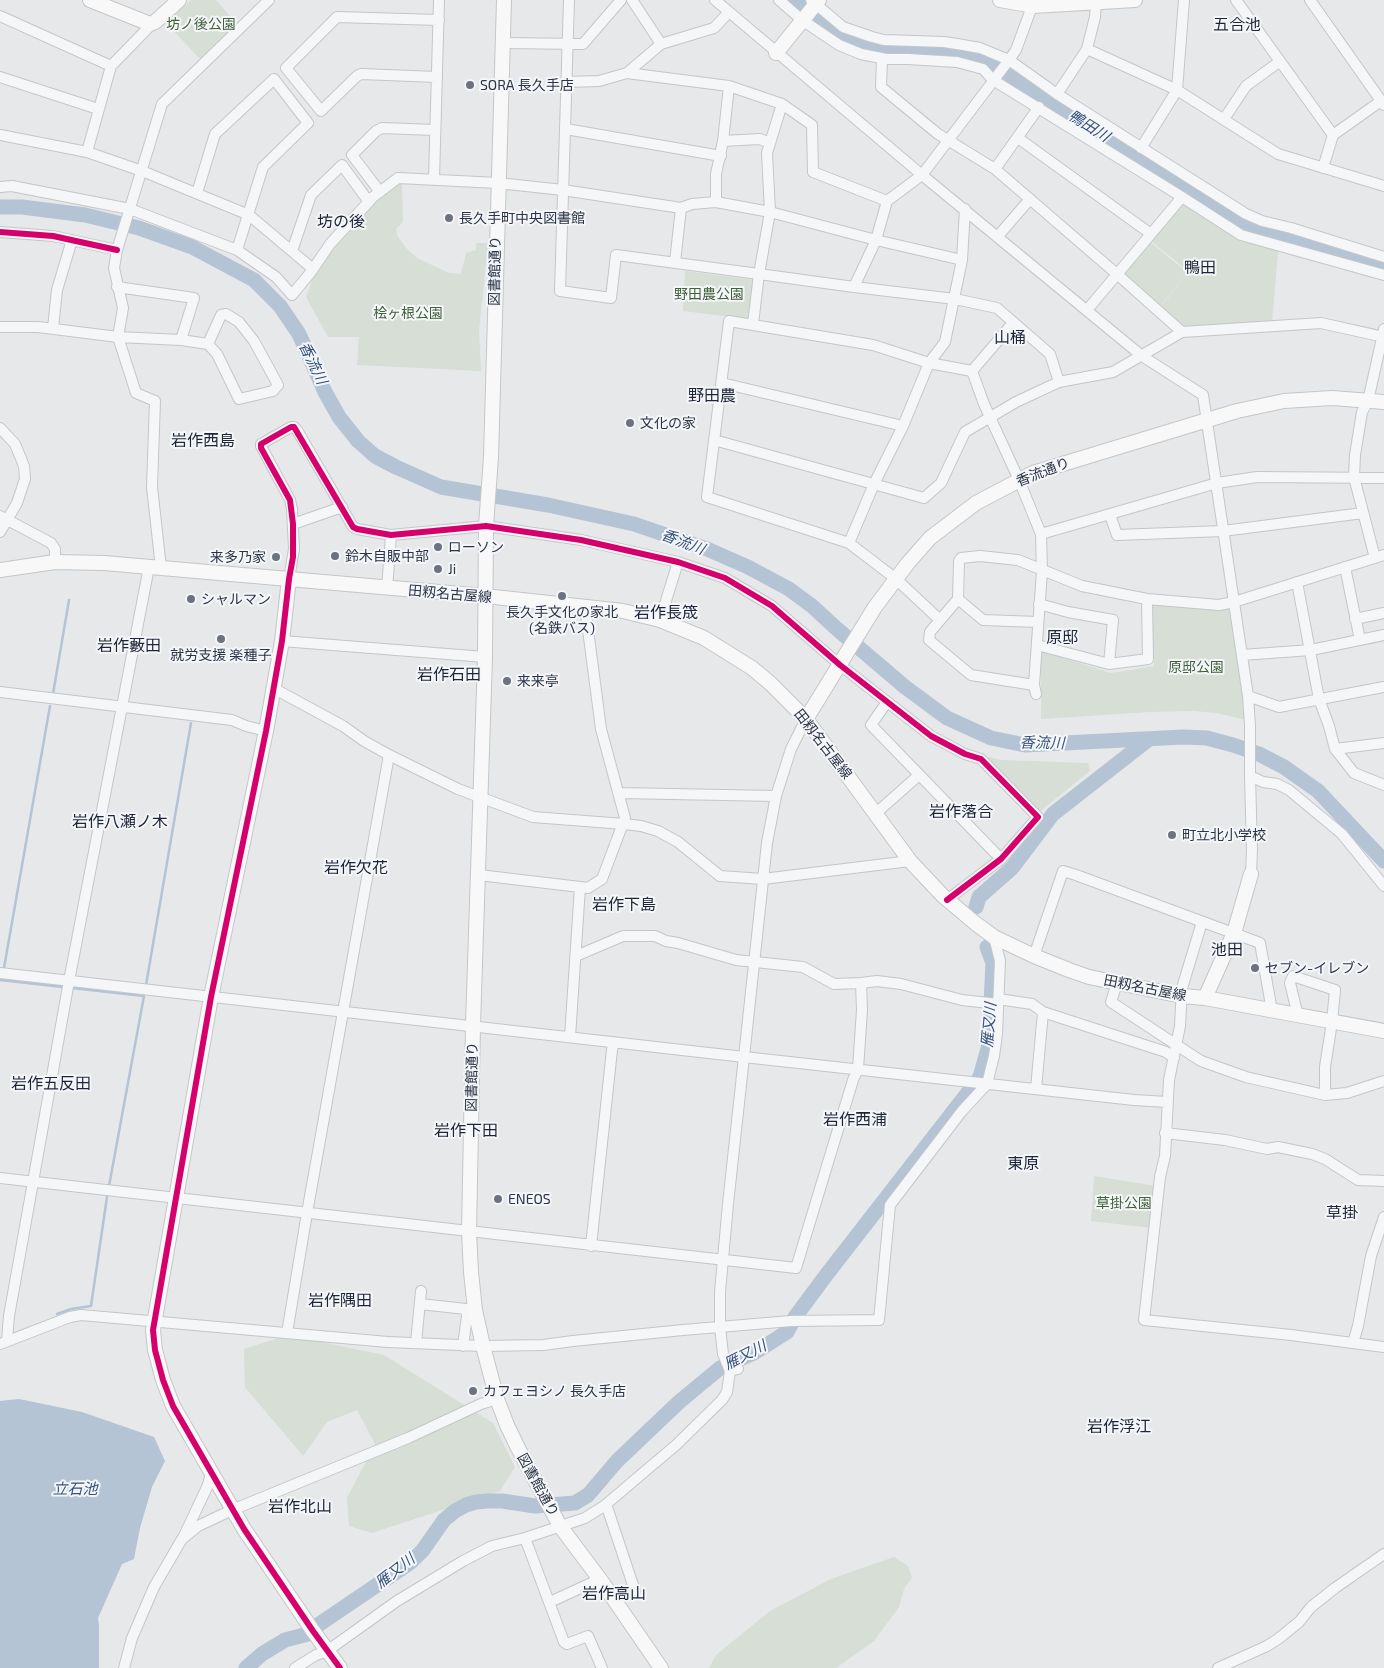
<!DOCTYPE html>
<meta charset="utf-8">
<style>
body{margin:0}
canvas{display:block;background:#e6e8ea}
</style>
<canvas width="1384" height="1668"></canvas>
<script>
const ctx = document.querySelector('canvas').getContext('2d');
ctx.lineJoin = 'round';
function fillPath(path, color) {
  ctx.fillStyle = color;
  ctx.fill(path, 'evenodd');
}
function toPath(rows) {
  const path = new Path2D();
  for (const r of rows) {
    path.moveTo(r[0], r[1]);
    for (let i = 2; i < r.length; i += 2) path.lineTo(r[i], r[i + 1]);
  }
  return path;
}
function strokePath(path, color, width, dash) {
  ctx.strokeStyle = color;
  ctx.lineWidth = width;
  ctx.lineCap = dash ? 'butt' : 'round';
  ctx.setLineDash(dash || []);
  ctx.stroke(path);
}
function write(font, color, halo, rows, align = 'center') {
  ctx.font = font + ' "Exo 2","Noto Sans JP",sans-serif';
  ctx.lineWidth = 4;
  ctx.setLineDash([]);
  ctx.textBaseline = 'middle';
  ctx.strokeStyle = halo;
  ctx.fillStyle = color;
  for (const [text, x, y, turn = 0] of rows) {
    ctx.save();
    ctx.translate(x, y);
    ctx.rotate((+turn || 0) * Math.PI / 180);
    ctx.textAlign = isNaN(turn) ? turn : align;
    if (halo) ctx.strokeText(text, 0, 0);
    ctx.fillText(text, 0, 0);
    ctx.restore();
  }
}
const green = toPath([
 [191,0,216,0,237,24,200,59,166,23],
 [391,184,402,184,403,222,396,229,398,237,407,249,417,258,449,273,461,274,466,253,476,250,476,243,488,243,479,331,481,371,357,365,359,337,328,337,306,297,317,268],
 [1184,203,1240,240,1278,251,1272,322,1182,330,1159,309,1189,272,1150,240],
 [1149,241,1188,273,1158,309,1121,275],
 [685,271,754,280,749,319,683,311],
 [1152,603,1219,610,1230,609,1246,720,1217,713,1194,711,1150,712,1041,719,1041,651,1111,673,1154,666],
 [989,757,1001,760,1088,763,1090,771,1038,813,987,760],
 [1094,1176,1156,1186,1152,1228,1091,1221],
 [288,1335,384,1355,493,1423,515,1467,500,1491,372,1533,349,1526,347,1498,375,1444,357,1410,327,1422,303,1456,245,1387,244,1349],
 [894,1557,908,1566,912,1578,904,1589,899,1607,874,1641,836,1668,709,1668,716,1655,770,1611,831,1579]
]);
const water = toPath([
 [19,1399,82,1412,154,1437,165,1461,152,1487,140,1528,134,1559,122,1564,98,1618,99,1626,99,1668,0,1668,0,1401]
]);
const stream = toPath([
 [53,694,69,600],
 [4,968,50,706],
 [0,980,63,987],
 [146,985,191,723],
 [72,988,144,996,144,995],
 [109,1186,144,996],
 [57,1314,71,1309,91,1306,107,1197]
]);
const river = toPath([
 [794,0,815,18,848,40,860,45,873,48,924,50,944,52,965,55,993,65,1212,206,1245,225,1384,263],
 [0,207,22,207,85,215,139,228,192,247,254,280,280,306,299,334,325,392,339,417,358,441,375,456,396,467,441,487,548,505,634,524,707,549,748,567,789,589,812,606,837,629,905,687,947,718,991,738,1025,745,1183,737,1207,738,1233,745,1259,754,1284,767,1318,791,1384,861],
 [976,907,979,897,1012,868,1053,814,1149,739],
 [318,1625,411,1562,423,1550,444,1520,455,1511,466,1505,476,1502,487,1501,502,1501,535,1506,575,1503,588,1495,617,1461,679,1402,720,1368,754,1353,787,1332,795,1317,827,1274,980,1077,989,1045,993,963,987,947],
 [246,1668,262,1654,285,1640,308,1634]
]);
const street = toPath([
 [569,0,560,291,611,298,616,255,759,274,753,324],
 [632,0,661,44],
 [715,0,922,175,887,201,876,240,962,260,945,342,929,363,903,426,874,484,849,543],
 [779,0,802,20,839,45,861,54,886,59,908,59,957,62,983,69,993,80,1182,197,1241,235,1384,275],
 [811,0,843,27,872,37,884,40,944,42,963,45,980,48,1009,60,922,175,1142,356,1203,395,1248,696,1250,726,1250,776,1252,850,1251,874],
 [1236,0,1333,135],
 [1310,0,1384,105],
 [1034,1,1016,50,1009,60,1057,94,1246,214,1262,221,1291,228,1384,257],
 [0,16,111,66],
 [503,43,583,44,621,0],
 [1087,49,1177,90,1278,154,1384,186],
 [882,59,881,87,938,134,995,169],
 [627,73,661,44,714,28,729,12],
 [0,77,98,109],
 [437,77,361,74,357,76,321,111,286,68,337,17,439,20],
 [566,82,599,81,627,73,729,86,782,104,812,125,813,172,887,201],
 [1057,94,1087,49,1095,17,1096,2],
 [1039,107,995,169,1118,275,1182,332],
 [1224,119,1246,86,1279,62],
 [566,129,721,156],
 [0,135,87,152,142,171,249,215,313,269],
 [1018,138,1151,234],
 [723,141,760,139,770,143],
 [1141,148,1177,90,1184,0],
 [87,152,111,66,148,28,150,24],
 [1323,168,1333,135,1381,101],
 [434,179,439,0],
 [0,187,12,186,130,209,237,250,276,277,292,295,311,272,330,244,373,197,398,178,498,183,563,190,681,208,692,204,716,202,770,212,767,153,782,104],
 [380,192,352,155,376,131,382,128,435,130],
 [197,193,215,134,274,79,308,123,263,167,237,250],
 [716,202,716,174,723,141,729,86],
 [0,232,53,236,117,250],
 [998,236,1030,199],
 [292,251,311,195,342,165,369,202],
 [962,260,965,209],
 [675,262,681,208],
 [854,287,876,240,770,212,759,274,854,287,955,299,997,308,1050,354,1059,382],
 [1087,310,1182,197],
 [0,327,38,327,118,337,181,340,194,298,117,287],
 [53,328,57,290,72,240],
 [181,340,208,344,217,354,239,399,273,391,278,385,254,341,239,322,226,314,221,315,208,344],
 [972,371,1013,323],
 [722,383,903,426],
 [0,428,15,444,24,466,25,479,17,503,0,532],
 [714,440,924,498,941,483,965,432,1016,402,1059,382,1113,372,1182,332,1321,323,1384,337],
 [1110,515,1117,535,1223,531,1363,513],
 [0,516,51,543,55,549,55,562],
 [293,524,342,507],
 [1041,534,1217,483,1257,477,1384,478],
 [1375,558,1354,477,1355,455,1362,412,1368,401,1384,329],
 [1345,567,1360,640],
 [161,568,152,487,155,401,136,393,118,337,123,308,114,268,117,250,162,104,269,0],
 [289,579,294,549,292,509,290,500,261,446,261,444,291,427,294,427,297,430,353,527,357,529,391,535,486,526,581,540,678,562,725,578,772,606,840,665,931,736,965,754,981,759,1038,817,1001,859,947,900],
 [1297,582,1319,699,1329,726,1335,749,1384,743],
 [387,589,391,535],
 [958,599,983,620,1038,622],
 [1039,604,1068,612,1113,620,1109,664],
 [1355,619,1384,613],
 [660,620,678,562],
 [940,620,896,579,849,543,707,497,729,321,873,345,929,363,972,371,984,404,1019,480,1041,534,1042,571,1034,685,1036,694],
 [282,641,485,657],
 [1037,645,1109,664,1148,659,1147,599],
 [1242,655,1311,650,1384,635],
 [1034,685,971,675,929,640,930,632,958,599,959,561,961,558,980,556,1018,560,1082,586,1147,599,1219,605,1234,602,1384,555],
 [273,688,343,726,364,741,389,755,458,789,533,817,624,824,641,826,658,831,678,842,720,876,763,879,910,861],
 [0,692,232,720,246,726,266,731],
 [1248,696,1279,707,1384,687],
 [887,702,871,725,1001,859],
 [1335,749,1354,773,1384,785],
 [1250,776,1263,782,1277,784,1289,790,1342,834,1384,886],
 [619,793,776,796],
 [875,814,919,775],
 [479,875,580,887],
 [1202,922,1182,988,1180,1026,1169,1080,1165,1156,1160,1177,1144,1320,1291,1335,1384,1347],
 [576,956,623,936,655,936,666,941,678,943,736,960,803,967,834,984,861,983,877,981,901,984,962,1000,998,1004],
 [1034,956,1063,871,1076,875,1260,943,1272,1011],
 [0,973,744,1057,767,843,776,796,791,749,806,719],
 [1117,983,1111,1002,1201,1061,1246,1077,1325,1095,1347,1093,1384,1081],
 [998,999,1032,1004,1043,1012,1166,1052,1174,1058],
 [1298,1016,1290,983,1293,976,1335,990,1332,1022,1325,1067,1325,1095],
 [570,1037,580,887,588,888,602,879,625,818,601,729,585,607],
 [1036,1089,1043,1012],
 [1165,1133,1225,1140,1267,1149,1278,1147,1312,1154,1325,1159,1358,1180,1384,1181],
 [0,1178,796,1268,853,1080,858,1069,862,1010,861,983],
 [591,1246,612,1050,614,1042],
 [420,1304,466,1309,467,1316,463,1346],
 [287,1333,307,1213,389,755],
 [7,1340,9,1316,69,981,149,567],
 [416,1343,421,1291],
 [1353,1343,1358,1326,1371,1256,1384,1217],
 [0,1344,70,1317,81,1315,388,1342,483,1346,543,1345,573,1341,683,1330,791,1321,879,1320,890,1205,962,1111,987,1084,994,1056,997,1034,1000,961,994,937],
 [730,1371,723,1354,720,1327,720,1292,728,1204,744,1057,1134,1100,1167,1102],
 [606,1504,635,1591],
 [184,1536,208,1485,211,1473],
 [525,1538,564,1642,567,1644,588,1636,602,1668],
 [550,1602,600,1579],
 [124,1668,132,1638,154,1587,182,1539,198,1526,232,1510,408,1438,481,1404,497,1399],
 [295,1668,316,1655,327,1651,397,1601,463,1561,492,1546,525,1538,585,1518,604,1506,676,1445,722,1400,727,1392,730,1371,738,1369],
 [1218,1668,1267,1646,1278,1639,1299,1622,1311,1607,1335,1588,1384,1554]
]);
const secondary = toPath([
 [90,0,150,24,155,22,179,0],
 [504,0,491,457,486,526,485,657,473,1025,469,1232,471,1272,475,1310,483,1346,497,1399,507,1425,518,1448,560,1526,602,1582,661,1668],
 [1000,0,1033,6,1135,0],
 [776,53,819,0],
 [0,570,55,562,104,563,485,596,623,611,660,620,704,638,752,668,770,683,806,719,910,861,943,896,975,923,994,937,1034,956,1069,970,1089,977,1182,996,1205,998,1384,1031],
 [289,579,282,641,266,731,211,997,153,1330,155,1350,163,1380,173,1406,244,1529,313,1631,340,1668],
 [806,719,875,607,908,563,930,538,976,503,1033,473,1237,411,1284,401,1332,398,1384,402],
 [1205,998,1234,933,1251,874]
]);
const cycleway = toPath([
 [0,232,53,236,117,250],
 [340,1668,313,1631,244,1529,173,1406,163,1380,155,1350,153,1330,211,997,266,731,282,641,289,579,293,557,293,524,290,500,261,448,261,444,291,427,294,427,353,527,357,529,391,535,486,526,581,540,678,562,725,578,772,606,840,665,931,736,965,754,981,759,1038,817,1001,859,947,900]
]);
const markers = [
 [470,85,5,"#6c737f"],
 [449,218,5,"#6c737f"],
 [630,423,5,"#6c737f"],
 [438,547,5,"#6c737f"],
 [335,556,5,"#6c737f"],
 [276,557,5,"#6c737f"],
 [438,569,5,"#6c737f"],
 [562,596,5,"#6c737f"],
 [191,599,5,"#6c737f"],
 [221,639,5,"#6c737f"],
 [507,681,5,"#6c737f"],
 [1172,835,5,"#6c737f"],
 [1255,968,5,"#6c737f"],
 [498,1199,5,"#6c737f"],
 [473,1391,5,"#6c737f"]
];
const parkNames = [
 ["坊ノ後公園",201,24],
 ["野田農公園",709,294],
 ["桧ヶ根公園",408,313],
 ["原邸公園",1196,667],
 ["草掛公園",1124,1203]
];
const poiNames = [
 ["SORA 長久手店",480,85],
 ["長久手町中央図書館",459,218],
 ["文化の家",640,423],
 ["ローソン",448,547],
 ["鈴木自販中部",345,556],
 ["来多乃家",266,557,"right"],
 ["Ji",448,569],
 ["シャルマン",201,599],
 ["長久手文化の家北",562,612,"center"],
 ["(名鉄バス)",562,628,"center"],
 ["就労支援 楽種子",221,655,"center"],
 ["来来亭",517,681],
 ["町立北小学校",1182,835],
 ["セブン-イレブン",1265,968],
 ["ENEOS",508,1199],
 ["カフェヨシノ 長久手店",483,1391]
];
const streetNames = [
 ["図書館通り",495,271,-89],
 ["香流通り",1043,472,-21],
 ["田籾名古屋線",450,594,5],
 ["田籾名古屋線",823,744,52],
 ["田籾名古屋線",1145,988,11],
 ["図書館通り",472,1077,-89],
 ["図書館通り",538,1485,61]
];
const waterNames = [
 ["鴨田川",1089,126,32],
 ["香流川",313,363,64],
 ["香流川",683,542,21],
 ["香流川",1042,743,1],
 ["雁又川",989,1025,-85],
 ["雁又川",745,1355,-27],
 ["立石池",75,1489],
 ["雁又川",395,1571,-38]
];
const quarterNames = [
 ["五合池",1237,25],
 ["坊の後",341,222],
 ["鴨田",1200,268],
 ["山桶",1010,338],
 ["野田農",712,396],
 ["岩作西島",203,441],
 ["岩作長筬",666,613],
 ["原邸",1062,638],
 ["岩作藪田",129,646],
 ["岩作石田",449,675],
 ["岩作落合",961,812],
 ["岩作八瀬ノ木",120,822],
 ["岩作欠花",356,868],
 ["岩作下島",624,905],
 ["池田",1227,950],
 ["岩作五反田",51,1084],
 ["岩作西浦",855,1120],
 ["岩作下田",466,1131],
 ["東原",1023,1164],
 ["草掛",1342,1213],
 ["岩作隅田",340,1301],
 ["岩作浮江",1119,1427],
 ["岩作北山",300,1507],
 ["岩作高山",614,1594]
];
fillPath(green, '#d6ded6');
fillPath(water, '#b4c4d5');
strokePath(stream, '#b4c4d5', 2.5);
strokePath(river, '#b4c4d5', 15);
strokePath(street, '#c4c6c8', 12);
strokePath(secondary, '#c4c6c8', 16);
strokePath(street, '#f5f6f7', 10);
strokePath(secondary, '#f8f8f8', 14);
strokePath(cycleway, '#d6006c', 6);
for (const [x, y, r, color] of markers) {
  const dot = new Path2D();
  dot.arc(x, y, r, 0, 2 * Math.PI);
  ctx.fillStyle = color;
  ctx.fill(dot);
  strokePath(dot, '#f4f6f9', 2);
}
write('14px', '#3f6138', '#f4f6f9', parkNames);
write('14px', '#2b3445', '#f4f6f9', poiNames, 'left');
write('14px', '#2b3445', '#f4f6f9', streetNames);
write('italic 15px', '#34527a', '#f4f6f9', waterNames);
write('16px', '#1d2536', '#f4f6f9', quarterNames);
</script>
